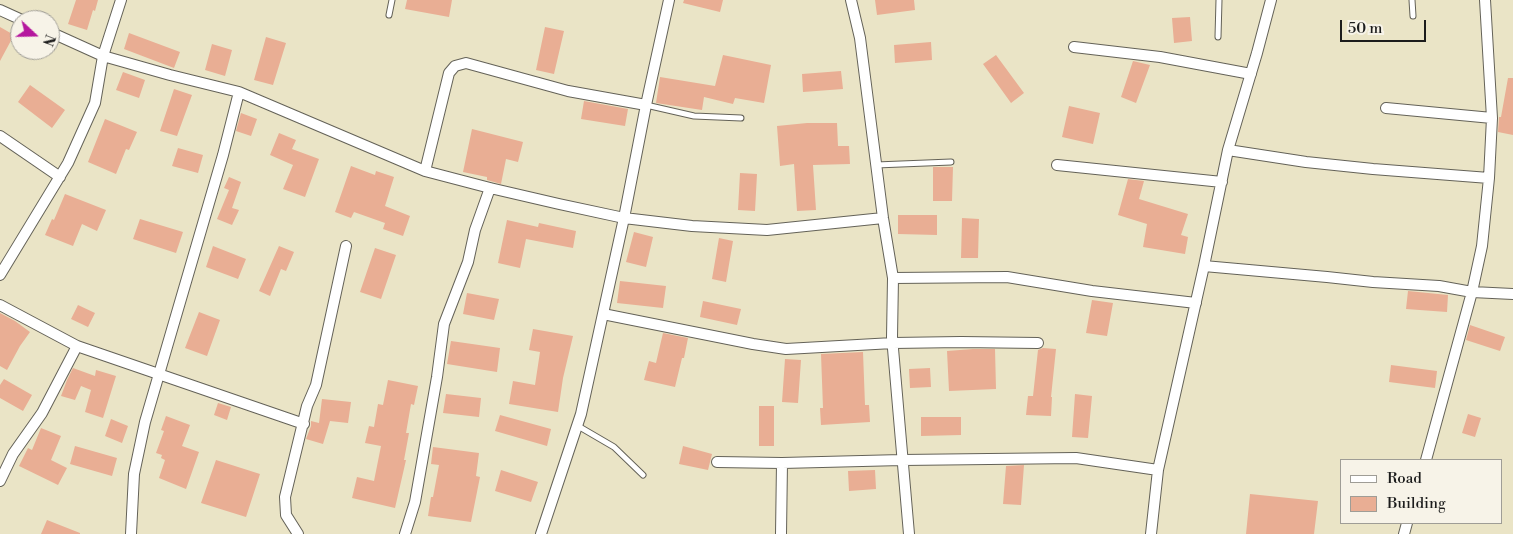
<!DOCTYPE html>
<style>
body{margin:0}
#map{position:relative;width:1513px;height:534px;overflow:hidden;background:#eae4c6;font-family:"Libre Bodoni",serif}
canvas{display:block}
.legend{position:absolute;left:1340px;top:459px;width:162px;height:65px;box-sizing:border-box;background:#f7f3e8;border:1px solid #9f9d96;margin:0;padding:6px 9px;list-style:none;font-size:15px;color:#1c1c1c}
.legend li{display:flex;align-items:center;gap:10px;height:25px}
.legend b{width:25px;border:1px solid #9f9d96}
.north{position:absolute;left:10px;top:10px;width:50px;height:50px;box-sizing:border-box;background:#f7f3e8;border:1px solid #9f9d96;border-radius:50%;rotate:111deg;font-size:14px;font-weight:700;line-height:20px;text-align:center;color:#1c1c1c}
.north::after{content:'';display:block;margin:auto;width:18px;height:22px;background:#b5179e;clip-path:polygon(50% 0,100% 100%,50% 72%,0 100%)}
.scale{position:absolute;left:1340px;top:20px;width:86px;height:22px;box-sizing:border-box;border:2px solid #1c1c1c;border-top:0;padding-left:6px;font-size:15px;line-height:18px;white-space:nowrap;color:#1c1c1c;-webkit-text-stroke:4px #f7f3e8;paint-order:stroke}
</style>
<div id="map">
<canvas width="1513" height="534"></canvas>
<ul class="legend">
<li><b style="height:6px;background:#fff"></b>Road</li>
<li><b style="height:14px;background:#e9ae94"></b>Building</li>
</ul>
<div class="north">N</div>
<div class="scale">50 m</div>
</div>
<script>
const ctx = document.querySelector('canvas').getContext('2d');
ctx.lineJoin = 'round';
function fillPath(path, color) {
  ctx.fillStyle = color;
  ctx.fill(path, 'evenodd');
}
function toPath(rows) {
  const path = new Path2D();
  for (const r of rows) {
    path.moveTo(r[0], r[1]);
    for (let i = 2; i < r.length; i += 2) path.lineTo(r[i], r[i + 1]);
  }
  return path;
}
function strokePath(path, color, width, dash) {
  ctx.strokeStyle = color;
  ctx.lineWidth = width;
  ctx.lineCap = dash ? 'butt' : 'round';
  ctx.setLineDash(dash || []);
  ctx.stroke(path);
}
const building = toPath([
 [76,0,98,0,95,11,93,10,87,30,68,24],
 [407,0,452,0,449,17,405,9],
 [684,0,723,0,720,12,683,3],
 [875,0,914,0,915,10,877,15],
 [1190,17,1192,41,1174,43,1172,18],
 [0,27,14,35,0,61],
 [545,27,564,31,554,74,536,70],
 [129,33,180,52,174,68,124,49],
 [266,37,286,43,273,85,254,80],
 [931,42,932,60,895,63,894,45],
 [212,44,232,50,225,76,205,70],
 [723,55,771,65,764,103,735,98,733,104,704,97,702,110,656,103,660,77,715,86],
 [996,55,1024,93,1011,103,983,64],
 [1133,61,1150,65,1136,103,1121,97],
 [841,71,843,89,803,92,802,74],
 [123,72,145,80,139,98,116,90],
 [1508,78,1513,78,1513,135,1498,132,1499,117,1501,117],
 [30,85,65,110,52,128,18,102],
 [174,89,192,95,177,136,160,131],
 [584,101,628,109,625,126,581,119],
 [1069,106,1100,113,1093,144,1062,137],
 [241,113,257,119,251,136,236,131],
 [105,119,137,132,129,150,126,149,116,174,88,162],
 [807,123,837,123,838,146,849,146,850,164,813,165,816,210,797,211,794,164,780,166,777,126],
 [472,129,523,142,518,162,506,159,501,184,487,180,487,177,463,172],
 [279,133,296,140,292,149,319,159,305,197,283,189,293,165,270,155],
 [178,148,203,155,198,173,172,166],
 [351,166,375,175,376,171,394,177,385,206,410,216,403,236,383,229,385,223,354,212,351,218,335,212],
 [933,167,953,167,952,201,933,201],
 [740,173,757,174,755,211,738,210],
 [229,177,241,182,232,208,239,210,232,225,217,219,229,190,224,188],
 [1128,179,1144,181,1139,199,1188,214,1181,235,1188,237,1185,254,1143,247,1147,224,1118,215],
 [65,194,106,210,97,231,82,224,73,246,45,235,52,219,54,220],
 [898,215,937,215,937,235,898,234],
 [962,218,979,219,978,258,961,258],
 [140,219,183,232,176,253,133,239],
 [507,220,538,227,539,223,576,231,573,248,526,239,520,268,498,263],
 [634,232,653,237,646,267,626,262],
 [719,238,733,241,726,282,712,279],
 [213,246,246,259,238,279,206,267],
 [279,246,294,252,286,271,281,269,270,296,259,291],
 [375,248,396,255,381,299,360,292],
 [620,281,666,286,663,308,617,303],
 [1408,291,1448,295,1447,312,1406,309],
 [467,293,499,299,494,320,463,314],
 [1092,300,1113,303,1107,336,1086,333],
 [703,301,741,309,737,325,700,317],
 [78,305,95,313,88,327,71,319],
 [199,312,220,320,207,356,185,348],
 [0,313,15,321,30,332,20,346,7,370,0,366],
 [1470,325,1505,337,1500,351,1466,340],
 [533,329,573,336,563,378,558,412,509,404,513,381,535,385,540,352,529,350],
 [663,333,688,338,684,358,682,358,675,387,644,380,649,361,656,363],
 [451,341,500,348,497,372,447,364],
 [1043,348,1056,349,1051,397,1052,397,1051,416,1026,415,1028,396,1033,396,1038,350],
 [973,349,995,349,996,389,949,391,947,351],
 [863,352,865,405,869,405,870,422,821,425,820,408,823,408,821,354],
 [785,359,801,360,798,403,782,402],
 [1391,365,1437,371,1435,388,1389,382],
 [73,368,95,376,96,370,116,376,103,418,85,412,91,390,81,386,75,400,61,396,67,380],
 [930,368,931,387,910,388,909,369],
 [4,379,32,395,23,411,0,398,0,385],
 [388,380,418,386,414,405,411,404,406,433,409,433,404,460,406,460,395,508,352,498,357,477,374,481,381,446,365,443,369,426,374,427,378,404,383,405],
 [446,394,481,398,479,417,443,413],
 [1075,394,1092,396,1088,438,1072,437],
 [322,399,351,402,348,423,330,421,323,444,306,439,311,426,311,421,319,423],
 [218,403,231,407,227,420,214,415],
 [759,406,774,406,774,446,759,446],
 [1468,414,1481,418,1475,437,1462,433],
 [500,415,551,429,547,446,495,431],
 [166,416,190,425,182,446,199,452,186,489,159,478,165,460,161,458,162,455,156,453,164,431,161,430],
 [921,417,961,417,961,435,921,436],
 [111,419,128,426,122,443,105,436],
 [41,428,61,436,51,460,67,468,58,485,19,466,28,448,32,450],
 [75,446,117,458,112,476,70,464],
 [683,446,712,454,708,470,679,464],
 [433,447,479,453,476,476,480,477,471,522,428,516,431,497,433,497,439,465,431,464],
 [216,460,260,474,246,517,201,503],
 [1024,465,1021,505,1003,504,1006,466],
 [501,470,538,482,531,502,495,491],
 [875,470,876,489,849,491,848,471],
 [1250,494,1318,501,1314,534,1246,534],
 [47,520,80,533,80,534,41,534]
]);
const lane = toPath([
 [1412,0,1413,16],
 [389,15,392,0],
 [1218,37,1219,0],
 [646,105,694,116,741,118],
 [876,165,951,162],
 [578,426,614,447,643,475]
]);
const street = toPath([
 [851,0,860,38,883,218,893,278,892,337,909,534],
 [0,10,22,20],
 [50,32,103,56,170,75,239,92,425,171,490,188,559,204,624,218,692,226,767,230,883,218],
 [1074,47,1160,57,1251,74],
 [1386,108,1492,118],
 [0,136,60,177],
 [1228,150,1306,162,1373,169,1489,178],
 [1057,165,1222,182],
 [425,171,449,73,455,66,466,63,568,91,646,105],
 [1204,266,1327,277,1373,282,1439,286,1472,292,1513,294],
 [0,275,68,163,95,103,103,56,121,0],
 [893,278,1007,277,1092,291,1196,303],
 [0,305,77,346,304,424],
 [603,314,753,344,786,349,893,343,961,342,1038,343],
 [1426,460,1472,292,1482,246,1489,178,1492,118,1485,0],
 [717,462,782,463,902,460,1076,458,1158,470],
 [0,481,13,454,42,413,77,346],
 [131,534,134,474,145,422,223,155,239,92],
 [298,534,286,515,285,497,307,406,316,385,346,246],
 [405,534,415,502,437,377,444,324,468,262,475,230,490,188],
 [541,534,581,414,624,218,646,105,669,0],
 [781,534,782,463],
 [1151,534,1158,470,1204,266,1228,150,1257,53,1271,0],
 [1404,534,1407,523]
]);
fillPath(building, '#e9ae94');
strokePath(lane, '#646258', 7);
strokePath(street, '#646258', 12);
strokePath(lane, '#fff', 5);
strokePath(street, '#fff', 10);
</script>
